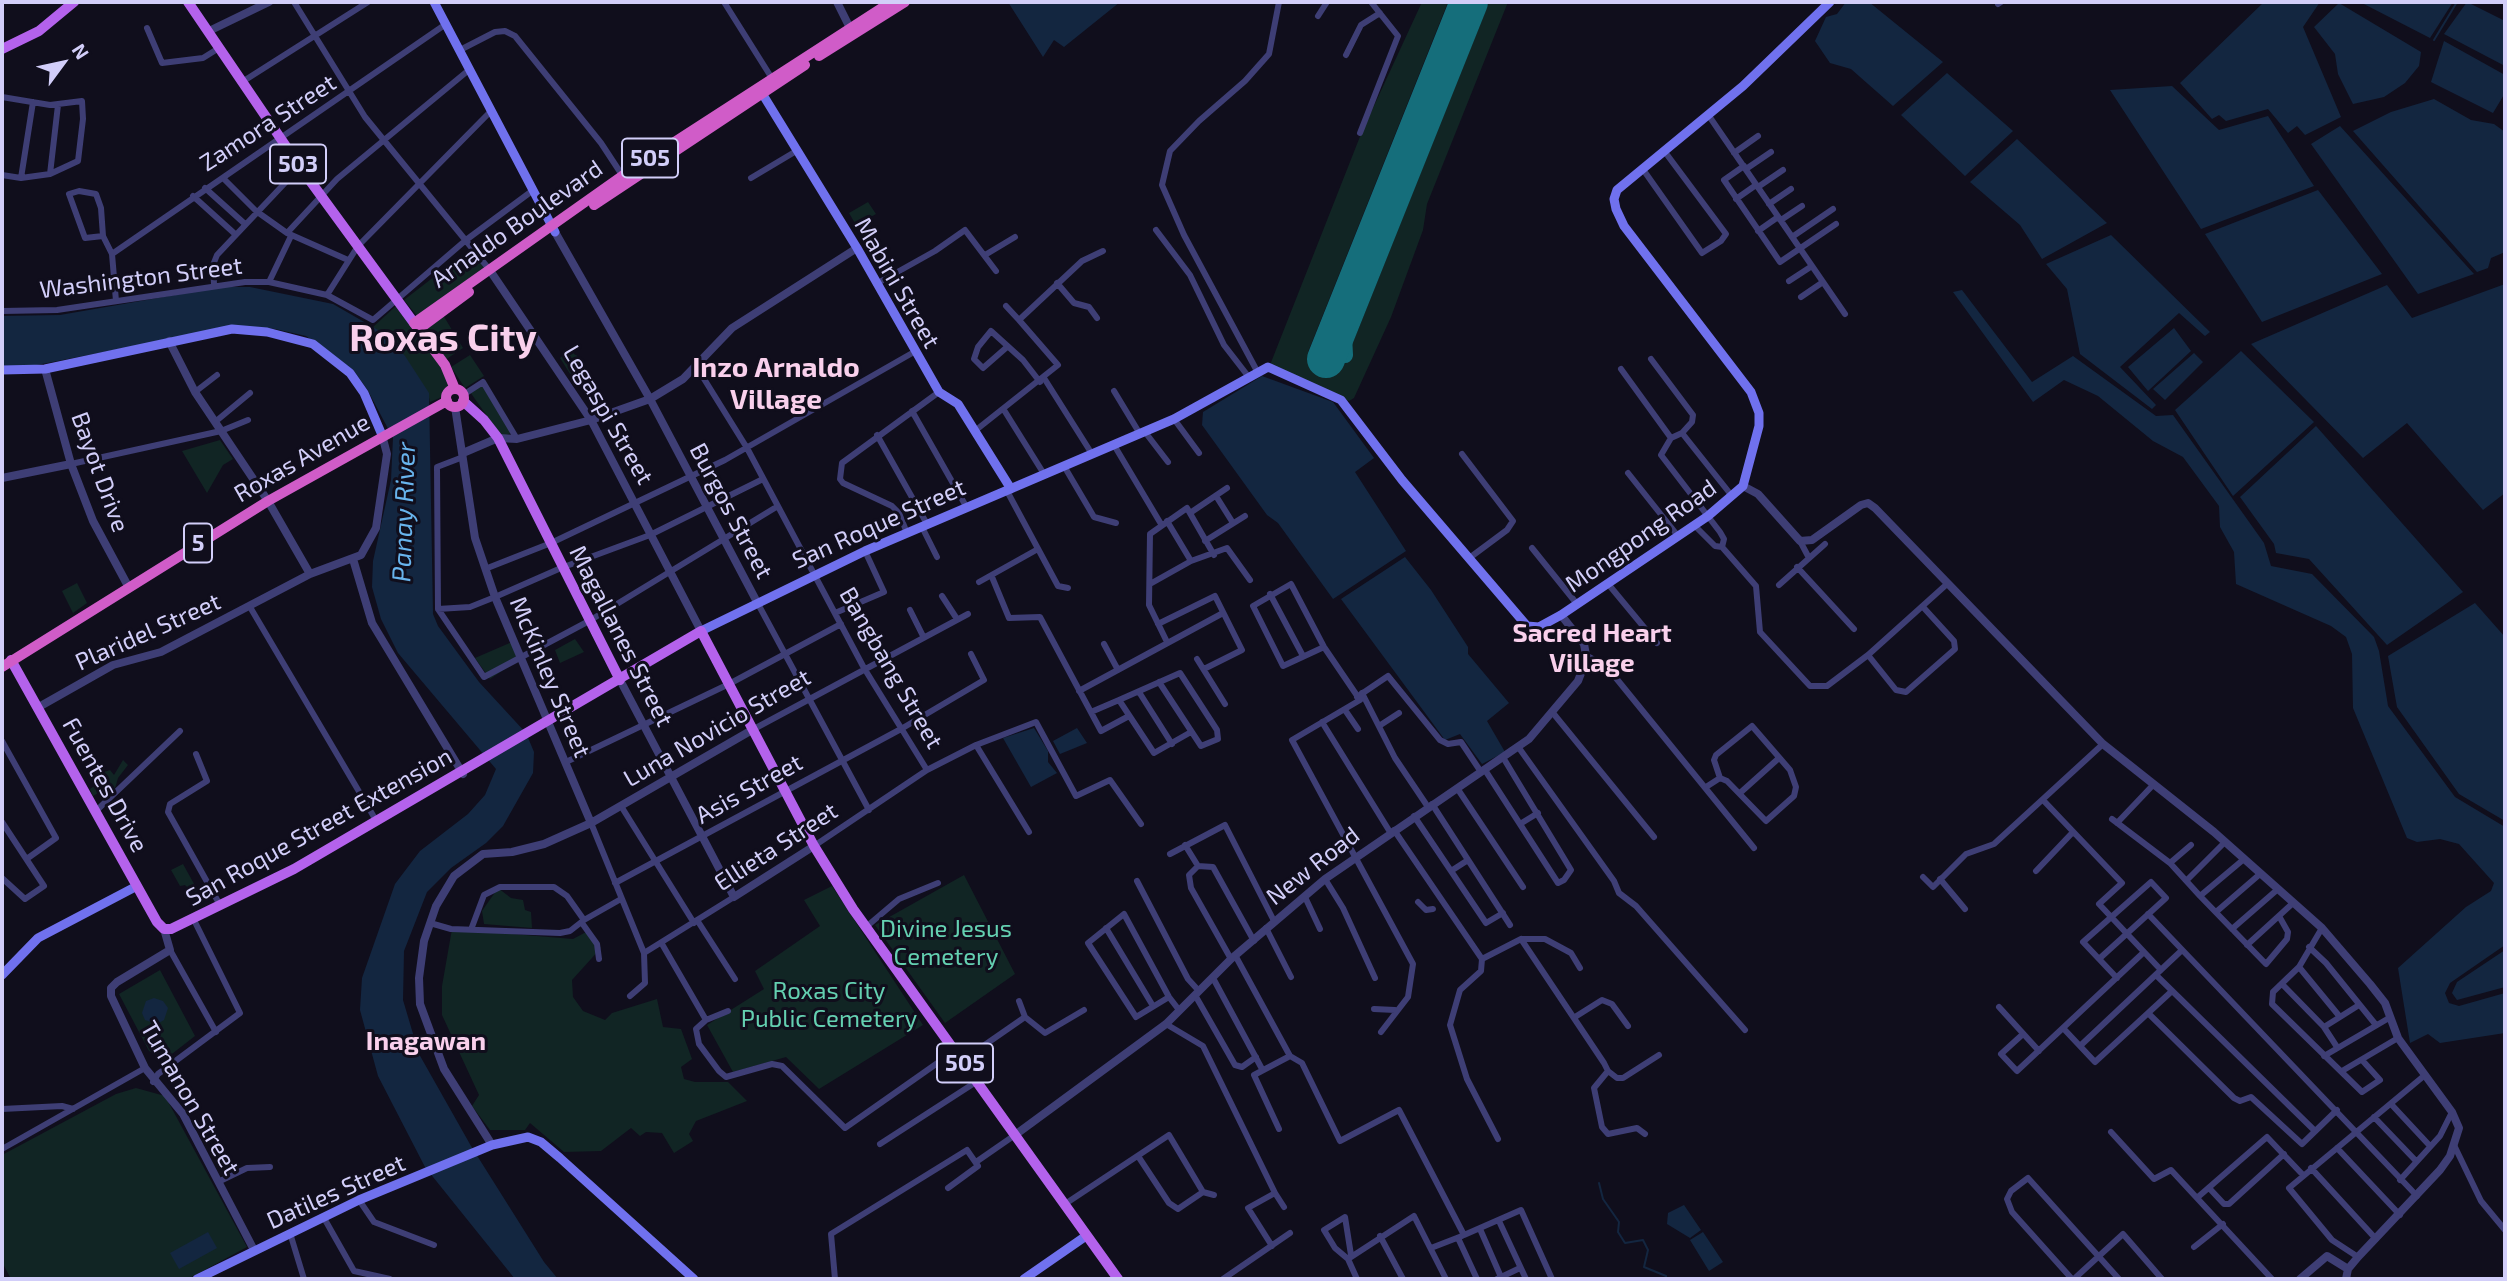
<!DOCTYPE html>
<style>
body{margin:0}
#map{position:relative;width:2507px;height:1281px;overflow:hidden;background:#100e1c;font-family:"Exo 2",sans-serif}
canvas{display:block}
.frame{position:absolute;inset:0;border:4px solid #d2cef9;pointer-events:none}
.north{position:absolute;left:28px;top:28px;width:70px;height:70px;-webkit-text-stroke:5px #100e1c;paint-order:stroke;rotate:57deg;font-size:19px;font-weight:700;line-height:28px;text-align:center;color:#d2cef9}
.north::after{content:'';display:block;margin:auto;width:24px;height:32px;background:#d2cef9;clip-path:polygon(50% 0,100% 100%,50% 72%,0 100%)}
</style>
<div id="map">
<canvas width="2507" height="1281"></canvas>
<div class="frame"></div>
<div class="north">N</div>
</div>
<script>
const ctx = document.querySelector('canvas').getContext('2d');
ctx.lineJoin = 'round';
function fillPath(path, color) {
  ctx.fillStyle = color;
  ctx.fill(path, 'evenodd');
}
function toPath(rows) {
  const path = new Path2D();
  for (const r of rows) {
    if (r.length === 3) {
      path.moveTo(r[0] + r[2], r[1]);
      path.arc(r[0], r[1], r[2], 0, 2 * Math.PI);
      continue;
    }
    path.moveTo(r[0], r[1]);
    for (let i = 2; i < r.length; i += 2) path.lineTo(r[i], r[i + 1]);
  }
  return path;
}
function strokePath(path, color, width, dash) {
  ctx.strokeStyle = color;
  ctx.lineWidth = width;
  ctx.lineCap = dash ? 'butt' : 'round';
  ctx.setLineDash(dash || []);
  ctx.stroke(path);
}
function write(font, color, halo, rows, align = 'center') {
  ctx.font = font + ' "Exo 2",sans-serif';
  ctx.lineWidth = 6;
  ctx.setLineDash([]);
  ctx.textBaseline = 'middle';
  ctx.strokeStyle = halo;
  ctx.fillStyle = color;
  for (const [text, x, y, turn = 0] of rows) {
    ctx.save();
    ctx.translate(x, y);
    ctx.rotate((+turn || 0) * Math.PI / 180);
    ctx.textAlign = isNaN(turn) ? turn : align;
    if (halo) ctx.strokeText(text, 0, 0);
    ctx.fillText(text, 0, 0);
    ctx.restore();
  }
}
const green = toPath([
 [1422,2,1448,2,1308,352,1343,367,1489,2,1508,2,1427,204,1423,230,1391,317,1354,398,1349,401,1270,365,1361,134],
 [868,202,876,214,856,225,849,213],
 [470,249,485,269,418,317,404,300],
 [396,306,446,369,450,387,442,397,430,402,428,393,373,327],
 [443,315,463,348,445,360,424,329],
 [573,347,574,354,581,358,572,377,560,358],
 [470,355,484,376,465,388,451,367],
 [482,384,511,433,502,437,470,392],
 [220,440,233,459,223,465,207,493,182,451],
 [77,583,87,603,73,613,62,591],
 [575,639,584,652,560,663,555,650],
 [512,642,520,659,490,679,475,658],
 [123,760,128,765,118,778,114,792,107,788,93,796,90,789,105,778,104,772,110,770,114,775],
 [183,864,198,891,193,893,185,885,180,886,171,870],
 [964,875,1015,974,945,1023,875,925],
 [832,886,923,1025,819,1089,786,1057,733,1072,707,1025,764,989,755,971,820,926,804,900],
 [498,888,511,898,523,900,525,910,531,912,532,928,484,924,482,911],
 [452,929,573,939,588,931,601,948,572,980,573,997,583,1011,605,1020,612,1013,657,999,663,1027,681,1029,692,1059,681,1067,684,1079,695,1082,728,1082,747,1101,696,1121,689,1134,693,1141,674,1153,662,1133,646,1132,640,1136,631,1128,601,1151,564,1152,530,1123,525,1130,490,1130,472,1106,479,1095,442,1015,442,986],
 [160,970,195,1036,168,1057,161,1058,149,1051,119,994],
 [136,1088,165,1096,247,1247,188,1279,11,1279,2,1262,2,1155,116,1094]
]);
const water = toPath([
 [1008,2,1120,2,1064,47,1054,40,1043,57],
 [1846,2,1869,2,1943,62,1893,106,1851,69,1830,63,1815,41,1826,17,1837,14],
 [2264,2,2320,2,2303,27,2341,117,2305,135,2297,126,2288,133,2268,109,2226,121,2219,115,2212,119,2180,83],
 [2360,2,2453,2,2430,38],
 [2467,2,2505,21,2505,66,2444,34],
 [2339,3,2421,52,2419,66,2405,83,2384,97,2353,104,2338,74,2335,54,2314,27],
 [2444,41,2505,75,2505,93,2493,113,2431,82],
 [1947,73,2013,131,1965,176,1901,115],
 [2172,86,2219,130,2268,116,2314,186,2201,229,2110,90],
 [2434,99,2471,120,2494,124,2505,132,2505,252,2491,258,2488,268,2477,272,2353,131,2391,112],
 [2340,126,2474,274,2418,294,2311,144],
 [2017,139,2107,223,2042,259,2020,225,1970,182],
 [2318,190,2382,274,2262,322,2205,234],
 [2111,235,2210,332,2205,336,2179,313,2120,367,2156,405,2152,409,2080,354,2067,289,2046,264],
 [2505,284,2505,493,2483,510,2407,423,2363,458,2251,344,2387,285,2412,318],
 [221,287,250,287,333,304,385,334,405,356,429,393,433,614,438,626,479,682,526,733,534,752,533,773,503,826,486,843,451,868,427,892,404,951,403,1000,419,1054,471,1146,544,1262,558,1279,515,1279,425,1167,378,1076,360,1010,362,978,395,884,420,851,468,814,485,795,496,769,398,653,381,619,372,587,373,561,391,480,393,438,367,389,354,371,306,336,275,329,237,326,32,366,2,367,2,316,60,315],
 [1962,290,2032,382,2073,356,2156,416,2173,415,2264,543,2271,566,2312,574,2374,637,2379,651,2388,706,2455,797,2505,827,2505,945,2450,983,2445,993,2449,1003,2459,1006,2505,993,2505,1033,2440,1043,2428,1034,2410,1043,2398,968,2466,907,2491,891,2494,883,2459,844,2440,839,2417,842,2407,838,2353,708,2352,654,2346,637,2331,626,2236,584,2234,552,2220,527,2219,506,2183,457,2153,441,2098,396,2064,380,2033,402,1953,292],
 [2174,328,2191,351,2148,391,2128,367],
 [2241,351,2314,422,2233,496,2175,410],
 [2194,353,2203,362,2165,400,2153,389],
 [1262,376,1333,402,1374,458,1355,472,1406,551,1333,599,1278,523,1267,515,1202,425,1203,412],
 [2316,426,2463,592,2387,645,2309,559,2276,553,2274,544,2240,497],
 [1405,557,1431,590,1468,647,1468,654,1509,703,1487,721,1505,752,1482,764,1460,734,1445,740,1341,599],
 [2475,603,2505,637,2505,821,2459,794,2397,707,2388,656],
 [1034,728,1048,751,1048,762,1057,773,1031,787,1003,738],
 [1077,728,1087,743,1060,754,1053,741],
 [2505,950,2505,987,2457,1000,2452,993,2457,982],
 [154,998,163,1001,168,1008,164,1020,157,1024,145,1020,142,1013,146,1001],
 [1684,1205,1701,1230,1690,1238,1667,1224,1668,1213],
 [208,1232,217,1248,179,1269,170,1253],
 [1703,1232,1723,1262,1709,1271,1690,1240]
]);
const stream = toPath([
 [2434,40,2457,2],
 [1599,1183,1603,1199,1619,1222,1618,1232,1625,1243,1643,1240,1648,1250,1644,1267,1666,1276,1666,1279]
]);
const taxiway = toPath([
 [1326,336,1326,346,1331,353,1345,355,1343,316]
]);
const runway = toPath([
 [1326,359,1469,2]
]);
const minor = toPath([
 [294,2,365,117,489,269],
 [724,2,773,80],
 [1998,4,2001,2],
 [1318,16,1327,2],
 [147,28,162,63,203,58,219,48],
 [460,50,495,32,505,31,515,36,601,143,624,178],
 [1346,55,1361,25,1380,13],
 [242,82,368,2],
 [2,97,50,105,82,101,83,119,78,161,50,174,21,178,2,175],
 [1709,116,1845,314],
 [1360,133,1398,36,1371,2],
 [1734,153,1758,136],
 [1744,166,1724,180,1780,262,1836,224],
 [1642,168,1702,253,1721,241,1726,234,1665,152],
 [1746,169,1771,152],
 [50,174,58,105],
 [21,178,33,102],
 [223,178,256,211,287,233,348,260],
 [751,178,798,150],
 [1758,187,1783,170],
 [205,188,245,224],
 [193,196,235,234],
 [1736,199,1756,185],
 [1769,204,1791,189],
 [1781,220,1802,206],
 [1156,230,1190,275,1224,345,1248,376],
 [1758,231,1778,217],
 [287,233,337,179,470,69],
 [103,236,85,238,69,194,79,191,96,194,101,208,103,236,112,254,116,301],
 [1792,237,1833,209],
 [112,254,446,24],
 [985,255,1015,237],
 [1789,281,1812,266],
 [269,282,291,236],
 [1057,283,1074,303,1089,307,1097,318],
 [214,284,213,265,217,255,300,167],
 [876,284,935,251,965,230,996,271],
 [327,295,358,246,490,112],
 [1801,297,1823,282],
 [1006,306,1019,320],
 [2,311,57,310,245,282,269,282,327,295,373,320,466,240,532,191],
 [1007,347,983,368,974,359,978,347,991,331,1023,360,1040,382],
 [1651,359,1693,415,1692,422,1682,433],
 [696,366,747,448,864,668,927,770],
 [1621,369,1671,438,1661,455,1720,532,1724,539,1722,547,1715,546,1695,526],
 [1257,371,1184,235,1162,185,1170,151,1199,121,1245,81,1269,54,1279,2],
 [1044,378,1092,454],
 [1114,391,1140,434],
 [195,392,217,375],
 [463,395,483,382,517,439],
 [1004,410,1044,474],
 [912,411,967,508],
 [1174,419,1199,453],
 [215,422,250,393],
 [976,430,1058,365,1019,320,1082,261,1103,251],
 [1145,432,1168,462],
 [877,435,927,524],
 [1671,438,1682,433,1732,496],
 [1114,445,1161,524],
 [1462,454,1513,521,1507,530,1468,559],
 [463,457,437,467,438,609,484,677,589,621,778,506],
 [71,464,221,431,248,420],
 [1064,466,1094,517,1116,523],
 [1628,473,1678,536],
 [1007,491,1058,586,1068,588],
 [1216,496,1233,523],
 [1190,513,1227,488],
 [1167,521,1191,561],
 [922,527,937,557],
 [907,533,899,513,892,506,843,483,840,479,842,463,939,392],
 [1205,541,1245,516],
 [1800,541,1809,558],
 [1722,547,1756,586,1760,632,1810,686,1827,686,1868,655,1947,584],
 [1532,548,1577,604],
 [1797,567,1854,629],
 [485,569,551,543,725,460,914,352],
 [992,577,1009,618,1040,617,1101,731,1129,716],
 [979,582,1038,549],
 [1150,584,1191,561,1227,548,1250,580],
 [1609,585,1657,643],
 [1779,585,1825,544],
 [1270,594,1303,656],
 [942,596,957,619],
 [757,602,869,810],
 [250,607,377,822],
 [438,609,470,607,495,597,561,568,650,535,763,479],
 [910,610,923,636],
 [835,613,884,592,865,551],
 [1158,624,1215,596,1242,650,1204,669],
 [1167,642,1149,605,1150,534,1187,508,1214,555],
 [1104,644,1118,670],
 [1324,647,1283,666,1253,606,1291,584,1324,647,1360,700,1292,740,1413,964,1408,997,1381,1032],
 [1586,655,1607,667,1754,848],
 [1868,655,1896,690,1906,692,1955,649,1954,641,1923,607],
 [1197,659,1225,704],
 [1079,691,1223,613],
 [1139,692,1172,744],
 [1362,693,1395,758,1428,807],
 [1357,697,1388,676,1440,740,1448,744,1461,742,1481,772],
 [1119,700,1180,673,1217,730,1218,739,1201,746,1159,682],
 [1345,710,1358,729],
 [1091,712,1119,700,1154,753,1191,732],
 [1553,713,1654,837],
 [1322,722,1390,832],
 [1379,726,1399,713],
 [752,730,968,614],
 [2,741,56,838,28,858],
 [976,745,1029,832],
 [1519,748,1614,881,1619,893,1636,906,1745,1030],
 [196,754,207,781,170,804,168,812,220,905],
 [566,762,729,684,841,624],
 [1485,770,1558,883,1564,880,1571,870,1504,759],
 [1706,787,1720,778,1727,781,1766,821,1794,796,1796,787,1790,770,1752,726,1716,755,1714,760,1720,778],
 [1457,788,1523,887],
 [1740,793,1779,758],
 [2043,800,2122,883,2099,904,2161,970],
 [1432,804,1510,925],
 [621,806,694,923],
 [96,811,180,731],
 [1414,816,1486,923,1503,913],
 [2112,819,2170,863,2200,896,2244,859],
 [2,822,44,886,25,899,2,878],
 [591,823,644,953,645,983,630,996],
 [2117,823,2154,784],
 [1520,824,1538,813],
 [1394,830,1482,959,1481,971,1460,990,1450,1025,1467,1079,1498,1139],
 [1185,845,1198,866],
 [814,846,927,770,976,745,1036,722,1076,796,1110,780,1141,824],
 [1170,854,1225,825,1274,921],
 [2170,863,2191,845],
 [1451,871,1468,860],
 [2036,871,2073,832],
 [1923,877,1933,887,1966,854,1994,844,2103,744],
 [1325,879,1343,908,1375,978],
 [1940,879,1965,909],
 [2187,880,2225,842],
 [1137,881,1188,979,1199,991],
 [615,883,901,729,984,680,971,654],
 [2200,896,2266,964,2287,939,2288,932,2279,916],
 [1305,897,1320,929],
 [1418,902,1426,910,1433,909],
 [2216,912,2260,874],
 [2148,914,2417,1196],
 [584,920,621,899],
 [697,920,735,979],
 [430,923,451,929,560,933,570,931,584,920,567,896,554,887,500,887,484,895,472,927],
 [582,923,597,944,599,959],
 [866,927,899,899,938,883],
 [1106,928,1153,1006],
 [1266,928,1291,977],
 [2322,928,2299,967,2273,992,2272,1004,2362,1092,2380,1080,2362,1060],
 [2232,929,2278,889],
 [1521,939,1604,1063,1608,1071,1594,1088,1602,1127,1608,1134,1637,1128,1645,1134],
 [662,944,706,1020],
 [2247,945,2293,903],
 [2309,947,2326,963,2376,1025],
 [170,950,216,1032],
 [644,953,734,897],
 [1235,955,1290,1056,1302,1063,1340,1141,1399,1110,1464,1235,1521,1210,1552,1279],
 [1231,959,1191,888,1189,875,1198,866,1213,867,1254,941],
 [1482,959,1521,939,1545,939,1571,953,1580,968],
 [2099,959,2166,898,2151,882,2083,942,2117,978],
 [2299,967,2340,1017,2359,1005],
 [2156,975,2315,1131],
 [1213,978,1262,1069],
 [2282,984,2324,1027,2337,1047],
 [1195,995,1235,1065,1242,1067,1256,1057],
 [1169,997,1136,1017,1088,943,1124,914,1169,997,1179,1010],
 [1019,1001,1025,1017,1045,1033,1084,1010],
 [1999,1007,2039,1051],
 [1374,1009,1395,1010],
 [728,1011,706,1020,696,1029,699,1044,719,1071,726,1077,772,1064,782,1066,845,1128,956,1050],
 [2148,1013,2234,1098,2240,1101,2251,1097,2302,1144,2337,1110],
 [1575,1017,1602,1000,1612,1004,1628,1026],
 [1166,1024,1203,1046,1275,1193,1248,1208,1272,1246],
 [2324,1027,2340,1017],
 [2063,1028,2095,1062,2172,991],
 [2023,1034,2001,1054,2017,1071,2144,952],
 [2080,1046,2181,951],
 [2324,1056,2389,1018],
 [963,1060,1025,1017],
 [1608,1071,1617,1078,1623,1078,1659,1055],
 [2342,1071,2398,1038],
 [153,1082,158,1074,240,1013,194,920],
 [2391,1104,2430,1146],
 [2,1109,62,1106,73,1109],
 [2374,1117,2416,1161],
 [1279,1129,1254,1075,1290,1056],
 [2111,1132,2154,1179,2171,1170,2272,1279],
 [880,1144,976,1082],
 [2454,1145,2481,1201,2505,1230],
 [2337,1148,2400,1215],
 [2,1149,145,1068],
 [1138,1156,1169,1203,1178,1209,1203,1192,1214,1195],
 [976,1162,1015,1135],
 [2311,1168,2376,1239],
 [2400,1180,2440,1136,2452,1112],
 [218,1182,247,1168,270,1167],
 [2209,1188,2224,1204,2229,1204,2284,1154],
 [1275,1193,1284,1207],
 [2198,1197,2267,1137,2303,1175],
 [359,1200,374,1222,434,1245],
 [1065,1204,1169,1135,1203,1192],
 [324,1218,354,1271,390,1279],
 [1499,1221,1526,1279],
 [1480,1229,1501,1277],
 [290,1233,304,1279],
 [1380,1236,1403,1279],
 [1458,1238,1477,1279],
 [2194,1247,2223,1224],
 [1431,1248,1462,1236],
 [1351,1255,1345,1217,1324,1230,1335,1248,1348,1259,1357,1279],
 [2358,1257,2332,1240,2289,1188,2425,1075],
 [1348,1259,1414,1216,1446,1279],
 [835,1279,831,1234,967,1150,978,1166,948,1188],
 [1223,1279,1290,1233],
 [1497,1279,1520,1268],
 [2072,1279,2012,1212,2007,1199,2011,1191,2028,1178,2119,1279],
 [2074,1279,2123,1234,2162,1279]
]);
const tertiary = toPath([
 [837,2,852,32],
 [209,31,269,2],
 [555,232,650,399,757,602],
 [489,269,591,420,701,631],
 [169,341,195,392,268,501,310,574],
 [45,369,71,464,93,521,128,586],
 [455,407,475,538,495,597,591,823],
 [463,453,498,438,517,439,591,420,650,399,683,379,732,328,857,248],
 [2,478,71,464],
 [1743,486,1758,494,1800,541,1812,540,1861,505,1868,503,1875,508,2103,744,2214,832,2322,928,2370,984,2385,1003,2398,1038,2452,1112,2459,1128,2450,1156,2440,1170,2358,1257,2348,1269,2346,1279],
 [353,559,372,623,463,774],
 [620,680,734,897,814,846],
 [37,708,113,665,161,652,310,574,361,555,376,528,387,454,382,435],
 [164,929,170,950,117,982,111,988,111,996,145,1068,183,1114,254,1250],
 [1015,1135,1166,1024,1231,959,1325,879,1529,739,1578,681,1583,668,1586,655,1584,644,1561,615],
 [492,1145,444,1069,420,1004,419,978,424,941,436,906,454,876,483,854,512,852,544,844,591,823,752,730],
 [2300,1279,2327,1256,2348,1269]
]);
const secondary = toPath([
 [434,2,555,232],
 [760,90,857,248,939,392,958,404,1011,489],
 [2,370,45,369,232,329,267,332,313,344,350,373,364,393,382,435],
 [701,631,865,551,1174,419,1268,367,1341,400,1402,480,1527,626,1539,627,1561,615,1708,516,1743,486,1759,426,1759,413,1751,392,1624,226,1616,209,1614,199,1617,190,1743,86,1830,2],
 [2,975,38,938,137,886],
 [197,1279,359,1200,492,1145,528,1137,541,1142,560,1158,694,1279],
 [1024,1279,1086,1236]
]);
const primary = toPath([
 [188,2,300,167,414,323],
 [2,49,39,31,74,2],
 [463,401,484,420,498,438,620,680],
 [11,660,157,922,164,929,171,929,294,869,701,631,814,846,853,909,1118,1279]
]);
const trunk = toPath([
 [819,56,905,2],
 [594,205,805,65],
 [419,329,469,292],
 [455,389,445,365,414,323,622,176,891,2],
 [455,398,9],
 [2,667,268,501,447,401]
]);
const shields = [
 [650,158,56],
 [298,164,56],
 [198,543,28],
 [965,1063,56]
];
const shieldNames = [
 ["505",650,158],
 ["503",298,164],
 ["5",198,543],
 ["505",965,1063]
];
const streetNames = [
 ["Zamora Street",268,123,-33],
 ["Arnaldo Boulevard",517,224,-35],
 ["Washington Street",141,278,-7],
 ["Mabini Street",897,283,60],
 ["Legaspi Street",608,415,60],
 ["Roxas Avenue",302,458,-30],
 ["Bayot Drive",100,472,70],
 ["Burgos Street",731,511,62],
 ["San Roque Street",879,524,-24],
 ["Mongpong Road",1641,536,-35],
 ["Plaridel Street",148,632,-24],
 ["Magallanes Street",621,636,63],
 ["Bangbang Street",891,668,60],
 ["McKinley Street",550,677,67],
 ["Luna Novicio Street",717,728,-30],
 ["Fuentes Drive",105,785,61],
 ["Asis Street",749,789,-29],
 ["San Roque Street Extension",319,827,-29],
 ["Ellieta Street",776,847,-33],
 ["New Road",1313,866,-38],
 ["Tumanon Street",190,1098,60],
 ["Datiles Street",336,1192,-24]
];
const parkNames = [
 ["Divine Jesus",946,929],
 ["Cemetery",946,957],
 ["Roxas City",829,991],
 ["Public Cemetery",829,1019]
];
const waterNames = [
 ["Panay River",404,512,-88]
];
const neighbourhoodNames = [
 ["Sacred Heart",1592,633],
 ["Village",1592,663],
 ["Inagawan",426,1041]
];
const quarterNames = [
 ["Inzo Arnaldo",776,368],
 ["Village",776,400]
];
const townNames = [
 ["Roxas City",443,338]
];
fillPath(green, '#112524');
fillPath(water, '#132640');
strokePath(stream, '#132640', 2);
strokePath(taxiway, '#156e7b', 16);
strokePath(runway, '#156e7b', 38);
strokePath(minor, '#3e3e75', 6);
strokePath(tertiary, '#3e3e75', 8);
strokePath(secondary, '#7071ee', 9);
strokePath(primary, '#b462ec', 10);
strokePath(trunk, '#d05cc8', 10);
for (const [x, y, w] of shields) {
  const box = new Path2D();
  box.roundRect(x - w / 2, y - 19.5, w, 39, 5);
  ctx.fillStyle = '#100e1c';
  ctx.fill(box);
  strokePath(box, '#d2cef9', 2);
}
write('bold 23px', '#d2cef9', null, shieldNames);
write('24px', '#d2cef9', '#100e1c', streetNames);
write('24px', '#64d0b1', '#100e1c', parkNames);
write('italic 26px', '#68b4ed', '#100e1c', waterNames);
write('bold 26px', '#f9d0ec', '#100e1c', neighbourhoodNames);
write('bold 28px', '#f9d0ec', '#100e1c', quarterNames);
write('bold 38px', '#f9d0ec', '#100e1c', townNames);
</script>
